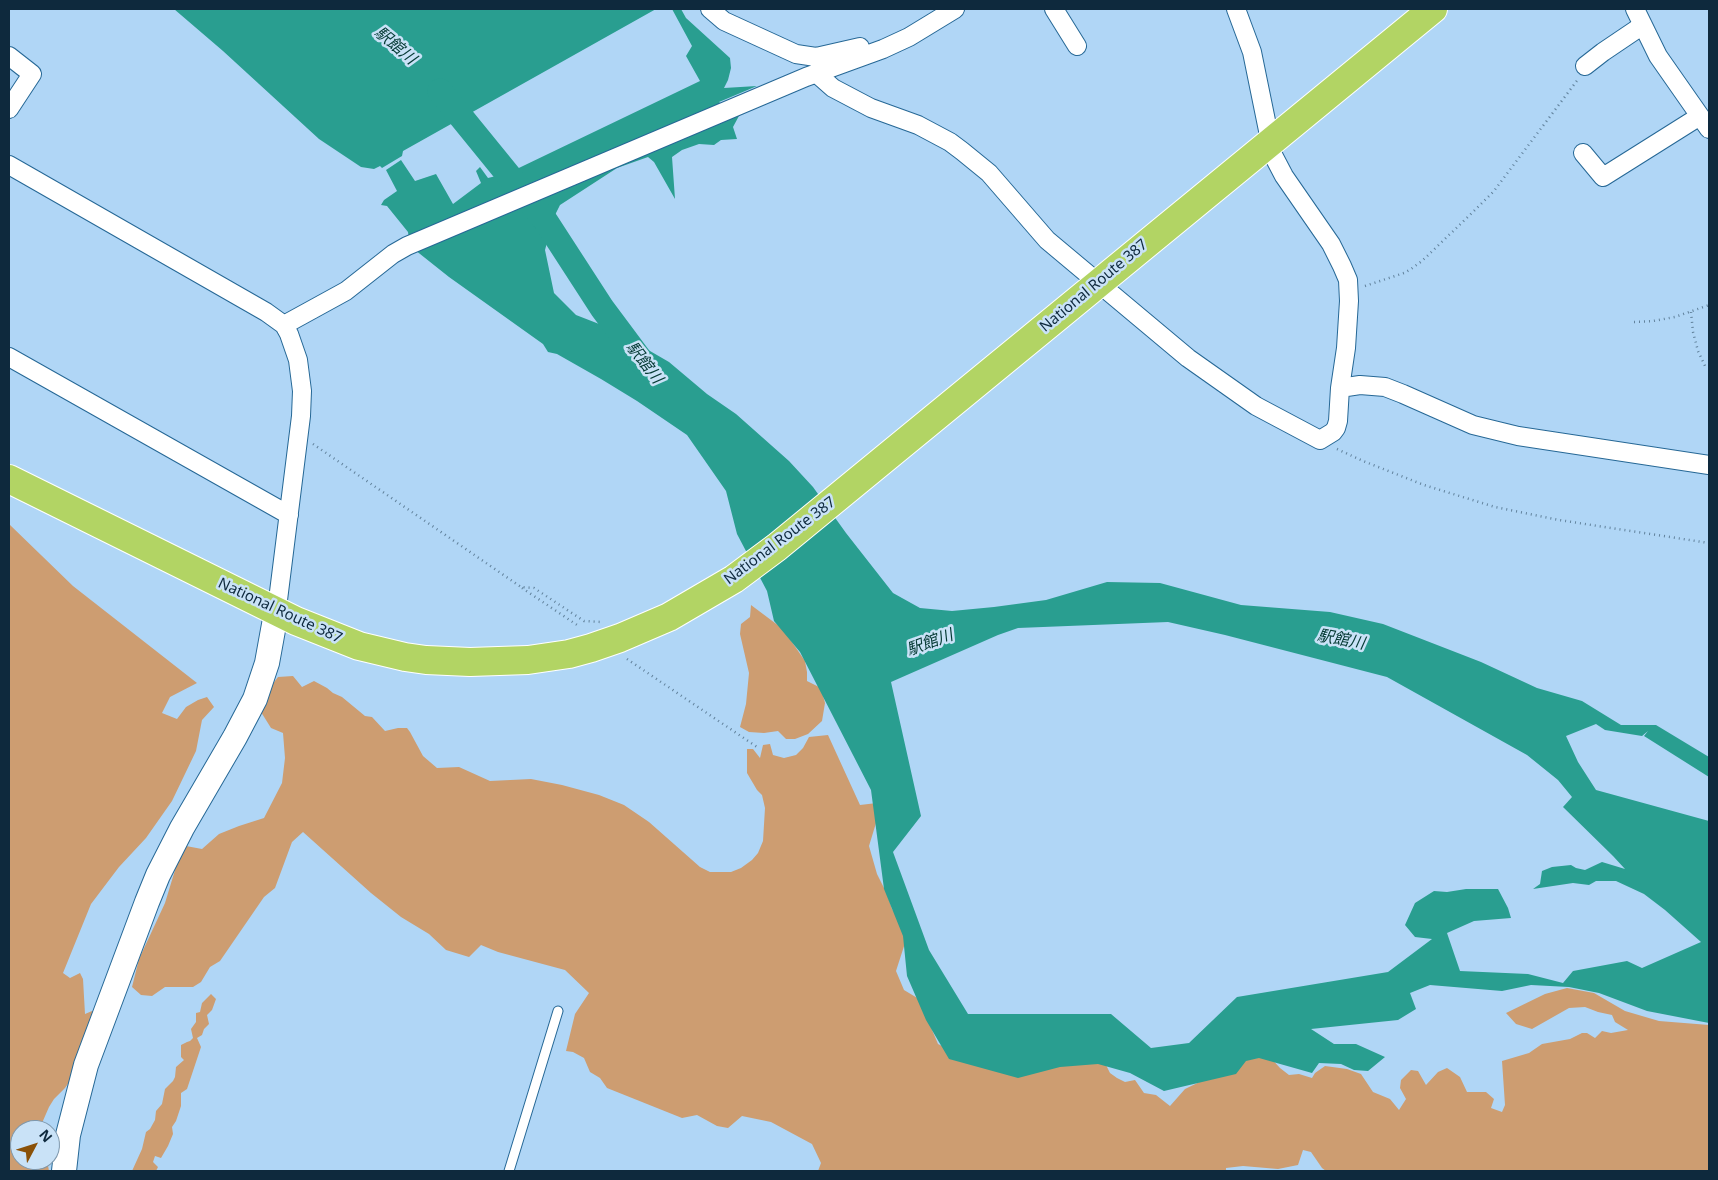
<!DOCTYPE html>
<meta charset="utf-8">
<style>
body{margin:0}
#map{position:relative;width:1718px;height:1180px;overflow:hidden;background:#b0d6f6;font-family:"Noto Sans",sans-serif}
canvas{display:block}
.frame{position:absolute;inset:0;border:10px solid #0e293d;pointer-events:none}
.north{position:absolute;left:10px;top:1120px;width:50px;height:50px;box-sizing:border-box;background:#c9e2f7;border:1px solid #7e98ad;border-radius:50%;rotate:50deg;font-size:14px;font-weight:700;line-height:20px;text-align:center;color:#0e293d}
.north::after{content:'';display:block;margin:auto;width:18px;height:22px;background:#8a5108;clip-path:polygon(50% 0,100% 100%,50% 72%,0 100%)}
</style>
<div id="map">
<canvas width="1718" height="1180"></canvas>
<div class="frame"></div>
<div class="north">N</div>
</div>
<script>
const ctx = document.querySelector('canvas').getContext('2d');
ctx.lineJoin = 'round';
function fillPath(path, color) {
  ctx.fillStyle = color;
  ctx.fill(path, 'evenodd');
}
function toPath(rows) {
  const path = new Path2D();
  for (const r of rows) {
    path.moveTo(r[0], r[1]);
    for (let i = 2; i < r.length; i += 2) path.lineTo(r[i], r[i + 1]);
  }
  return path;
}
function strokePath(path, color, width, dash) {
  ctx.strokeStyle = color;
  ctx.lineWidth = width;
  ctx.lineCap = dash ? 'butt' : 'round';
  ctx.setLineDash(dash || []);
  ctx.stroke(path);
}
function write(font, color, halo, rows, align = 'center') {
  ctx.font = font + ' "Noto Sans","Noto Sans JP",sans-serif';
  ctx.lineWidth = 5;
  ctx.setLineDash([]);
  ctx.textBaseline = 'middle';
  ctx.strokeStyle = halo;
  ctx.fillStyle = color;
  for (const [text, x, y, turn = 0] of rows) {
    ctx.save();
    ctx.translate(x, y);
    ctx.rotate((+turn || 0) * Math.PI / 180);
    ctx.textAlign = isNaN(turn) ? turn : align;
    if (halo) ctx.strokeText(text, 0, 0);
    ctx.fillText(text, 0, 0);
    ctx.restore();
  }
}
const green = toPath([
 [9,524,73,586,197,683,170,697,162,713,177,719,186,707,198,700,207,697,214,707,202,720,196,751,172,801,146,838,119,867,91,904,63,973,70,978,80,973,83,979,85,1014,92,1011,96,1014,74,1075,65,1088,54,1099,49,1107,39,1130,20,1130,20,1160,47,1160,49,1171,9,1171],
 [751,605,783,629,805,661,807,672,807,681,821,688,825,703,822,721,808,734,795,739,786,739,778,731,764,733,749,732,740,727,746,704,749,673,740,634,741,624,750,617],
 [293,676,302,687,314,681,327,688,333,693,342,697,365,716,372,717,385,731,398,728,407,728,410,732,423,756,437,768,459,767,490,781,531,779,562,785,599,795,624,805,649,822,700,867,710,872,731,872,741,868,752,860,758,853,763,841,765,808,762,795,757,790,747,773,747,749,753,749,760,758,763,745,770,744,773,755,784,758,796,755,803,748,809,737,828,735,860,805,877,803,876,823,869,846,877,874,887,894,892,909,902,926,906,940,896,971,904,990,919,999,938,1044,964,1057,1104,1061,1110,1073,1117,1078,1125,1082,1135,1080,1144,1093,1156,1095,1170,1106,1185,1089,1212,1076,1233,1062,1269,1056,1280,1068,1289,1075,1299,1074,1312,1078,1315,1073,1325,1066,1347,1069,1361,1074,1373,1092,1390,1099,1399,1110,1406,1099,1400,1088,1401,1080,1411,1070,1418,1071,1426,1085,1438,1072,1447,1068,1460,1077,1467,1092,1486,1092,1494,1099,1491,1108,1502,1112,1505,1105,1502,1061,1529,1053,1542,1044,1570,1039,1582,1033,1587,1033,1595,1038,1602,1031,1611,1033,1628,1030,1615,1022,1612,1015,1598,1012,1585,1007,1569,1008,1532,1029,1516,1024,1506,1013,1545,994,1567,988,1594,993,1625,1011,1659,1021,1709,1025,1709,1171,1326,1171,1322,1168,1311,1152,1303,1150,1298,1165,1278,1169,1243,1166,1226,1168,1226,1171,1148,1171,1130,1170,1128,1171,818,1171,821,1163,812,1144,771,1122,742,1116,728,1128,717,1126,697,1115,682,1118,607,1088,600,1078,590,1072,584,1058,573,1052,566,1051,575,1014,589,993,565,970,498,952,481,945,469,957,446,950,429,934,401,917,371,893,303,832,292,842,275,888,264,897,220,961,210,967,201,982,193,987,165,987,152,996,141,995,132,987,139,959,165,903,179,857,186,846,202,849,219,834,239,826,264,818,282,783,285,758,283,733,271,728,261,712,268,690,278,677],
 [211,994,216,999,212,1010,207,1015,209,1024,204,1029,202,1035,197,1038,201,1047,187,1089,181,1093,181,1106,176,1121,172,1127,173,1134,168,1146,161,1158,155,1156,153,1162,158,1167,156,1171,132,1171,142,1149,146,1132,150,1129,155,1120,156,1111,162,1104,165,1089,173,1081,175,1077,176,1067,184,1060,181,1057,181,1045,187,1042,190,1041,193,1038,191,1029,196,1022,196,1013,200,1012,202,1003]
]);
const water = toPath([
 [174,9,656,9,403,151,402,156,382,168,380,166,374,169,361,167,319,139,223,51],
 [672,9,681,9,686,18,730,58,731,68,728,80,724,88,757,86,719,102,732,112,740,114,733,127,737,139,721,140,714,145,699,144,682,150,672,157,675,199,654,162,648,157,617,168,560,205,554,217,545,250,554,293,576,315,612,329,669,362,707,394,736,414,789,461,813,487,846,533,893,593,920,608,952,611,994,607,1046,600,1107,582,1160,583,1241,605,1330,612,1383,624,1481,662,1537,688,1582,701,1621,725,1656,725,1709,757,1709,777,1644,736,1648,731,1642,736,1605,730,1596,724,1566,736,1578,762,1596,790,1709,821,1709,1023,1647,1011,1599,993,1569,987,1531,985,1502,991,1430,985,1410,993,1416,1009,1398,1020,1311,1029,1334,1044,1356,1044,1385,1057,1368,1071,1354,1070,1341,1064,1319,1063,1312,1073,1259,1058,1246,1061,1236,1074,1164,1091,1130,1073,1098,1064,1060,1067,1018,1078,949,1059,926,1020,907,976,903,936,884,889,871,790,800,652,774,621,767,591,737,534,726,491,687,435,637,401,601,379,557,354,548,352,543,344,449,277,410,246,408,232,387,206,381,205,384,200,397,191,386,170,401,160,415,181,436,174,453,204,481,183,476,171,480,167,488,178,496,176,498,178,700,81,686,56,692,46],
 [1168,622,1225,635,1387,677,1527,755,1558,780,1572,797,1563,807,1613,856,1625,869,1602,862,1585,870,1576,868,1571,865,1552,867,1542,871,1540,884,1533,889,1573,883,1589,885,1596,881,1616,881,1644,894,1665,910,1701,942,1642,968,1627,961,1573,971,1563,983,1528,974,1460,971,1447,933,1474,921,1511,918,1508,908,1498,889,1466,889,1447,892,1434,891,1415,903,1405,925,1415,937,1432,939,1388,972,1237,997,1189,1043,1151,1048,1111,1014,968,1014,929,950,893,852,921,816,891,682,998,635,1018,628]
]);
const river = toPath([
 [440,91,545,220,602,308,643,363]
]);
const path = toPath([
 [1365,286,1404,273,1411,269,1422,261,1474,211,1494,191,1579,78],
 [1691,312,1693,332,1698,351,1706,368],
 [1634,322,1653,321,1675,317,1709,305],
 [313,444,521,587,534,588,584,621,601,622],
 [1337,449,1363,461,1424,485,1495,507,1559,520,1709,543],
 [522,588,580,627],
 [627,659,757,747]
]);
const lane = toPath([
 [509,1171,558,1011]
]);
const street = toPath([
 [710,9,724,21,796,54,816,57,860,47],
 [1054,9,1077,46],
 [1635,9,1658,56,1709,129],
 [9,56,32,74,9,109],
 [1585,66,1603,52,1643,25],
 [816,73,833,88,871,108,918,125,950,142,962,151,989,173,1047,240,1188,358,1256,406,1320,440,1333,432,1336,428,1338,421,1340,388,1346,348,1349,301,1348,280,1342,266,1331,244,1284,176,1273,155,1252,52,1236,9],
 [1583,153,1603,177,1700,116],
 [9,165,266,312,284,325,289,334,298,360,302,391,301,416,277,608],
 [284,325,346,291,393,254,407,246,806,77,883,49,909,37,955,9],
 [9,357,289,515],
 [1340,388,1360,385,1385,387,1403,394,1473,425,1518,436,1709,465]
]);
const secondary = toPath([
 [64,1171,68,1135,86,1065,147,902,158,875,182,828,235,737,255,699,267,663,277,608]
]);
const highway = toPath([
 [9,479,296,621,359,646,405,657,426,660,470,662,528,660,569,654,591,648,620,638,669,617,734,579,777,547,1433,9]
]);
const streetNames = [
 ["National Route 387",1094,286,-40],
 ["National Route 387",780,541,-37],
 ["National Route 387",280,611,25]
];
const waterNames = [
 ["駅館川",395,46,40],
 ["駅館川",644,363,52],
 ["駅館川",1341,640,10],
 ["駅館川",930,643,-20]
];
fillPath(green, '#cd9d71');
fillPath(water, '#299e90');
strokePath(river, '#299e90', 25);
strokePath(lane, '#266896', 11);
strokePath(street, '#266896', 20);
strokePath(secondary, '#266896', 26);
strokePath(highway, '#fff', 30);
strokePath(path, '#61829c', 2.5, [1, 4]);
strokePath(lane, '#fff', 9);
strokePath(street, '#fff', 18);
strokePath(secondary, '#fff', 24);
strokePath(highway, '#b2d464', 28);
write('15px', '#0e293d', '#c9e2f7', streetNames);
write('italic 16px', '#043933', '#c9e2f7', waterNames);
</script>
